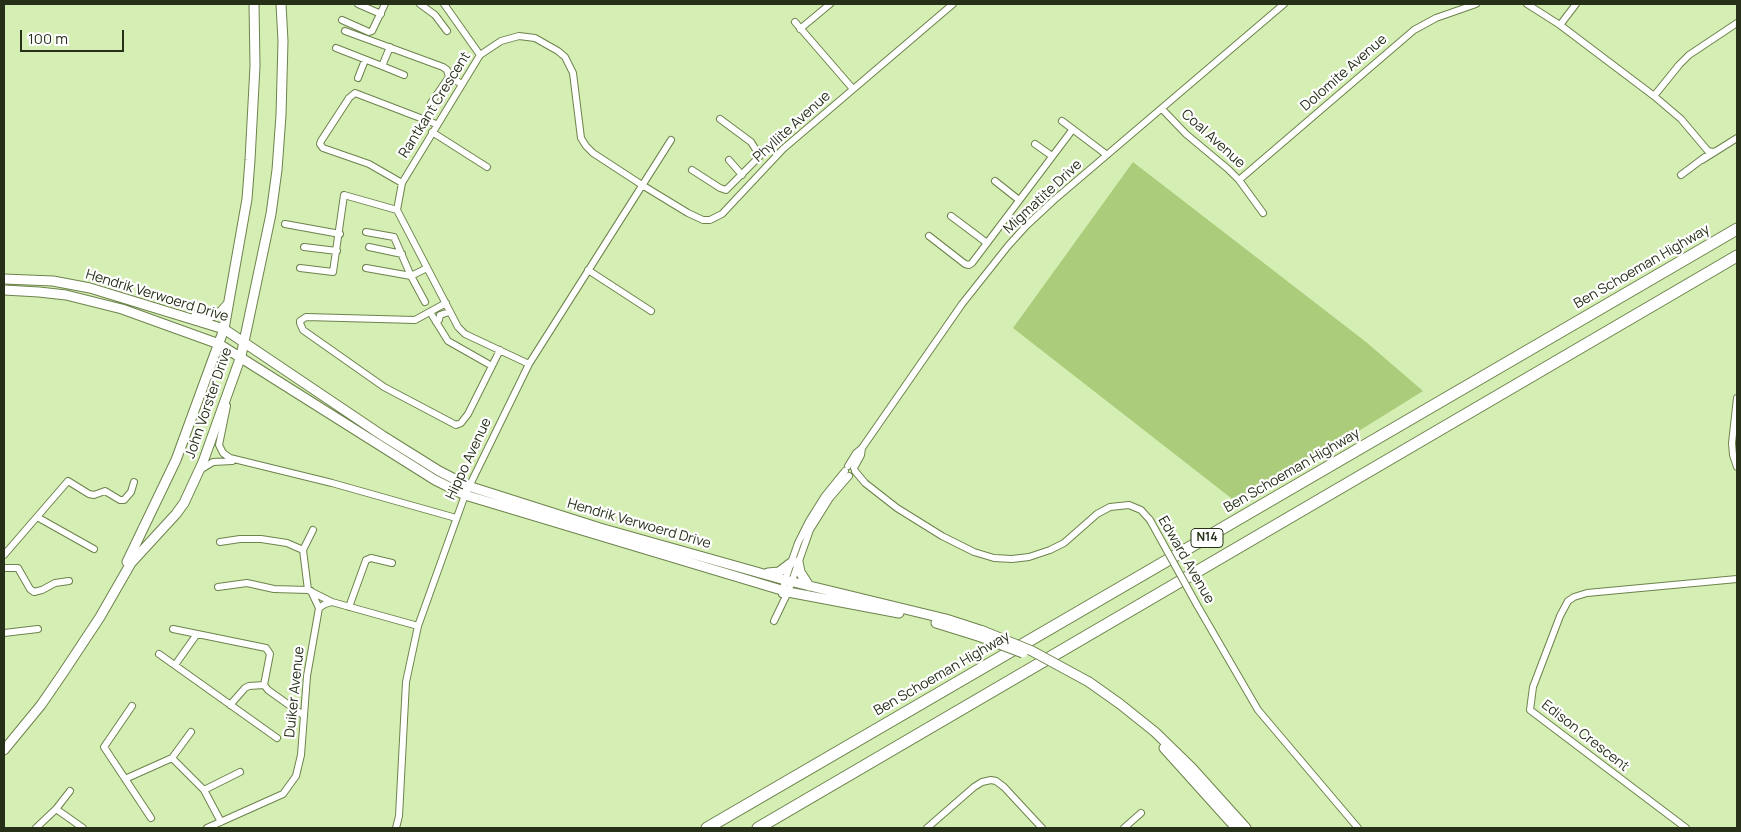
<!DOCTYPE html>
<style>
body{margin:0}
#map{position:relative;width:1741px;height:832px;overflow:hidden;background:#d5eeb3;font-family:Manrope,sans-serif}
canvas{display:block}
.frame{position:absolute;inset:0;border:5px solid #263019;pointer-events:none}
.scale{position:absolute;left:20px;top:30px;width:104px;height:22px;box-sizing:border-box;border:2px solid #263019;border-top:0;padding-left:6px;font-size:15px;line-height:18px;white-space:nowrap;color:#263019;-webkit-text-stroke:4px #fff;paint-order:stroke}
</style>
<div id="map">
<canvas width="1741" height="832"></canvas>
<div class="frame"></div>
<div class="scale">100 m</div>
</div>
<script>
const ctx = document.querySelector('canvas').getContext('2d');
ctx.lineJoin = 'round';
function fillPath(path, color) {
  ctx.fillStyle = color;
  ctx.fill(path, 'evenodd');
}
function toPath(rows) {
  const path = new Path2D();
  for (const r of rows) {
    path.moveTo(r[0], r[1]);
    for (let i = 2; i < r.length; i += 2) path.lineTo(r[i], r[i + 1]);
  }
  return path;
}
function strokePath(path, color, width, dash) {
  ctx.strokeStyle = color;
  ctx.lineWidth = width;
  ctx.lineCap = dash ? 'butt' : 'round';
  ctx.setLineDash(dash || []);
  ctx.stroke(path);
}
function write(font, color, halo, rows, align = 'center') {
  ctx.font = font + ' Manrope,sans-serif';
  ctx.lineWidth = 4.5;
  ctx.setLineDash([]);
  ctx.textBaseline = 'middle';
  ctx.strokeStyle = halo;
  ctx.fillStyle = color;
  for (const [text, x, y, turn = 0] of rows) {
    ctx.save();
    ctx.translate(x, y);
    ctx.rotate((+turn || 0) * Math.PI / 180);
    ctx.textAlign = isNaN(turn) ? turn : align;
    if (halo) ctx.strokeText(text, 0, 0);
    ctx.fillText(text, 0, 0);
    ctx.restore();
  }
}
const green = toPath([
 [1133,162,1366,342,1423,391,1240,505,1013,328]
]);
const street = toPath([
 [358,4,381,14],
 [420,4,435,15,447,31],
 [444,4,480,55],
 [1527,4,1560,25,1654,96,1681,119,1708,151,1713,152,1716,151],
 [342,20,369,32,372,31,385,4],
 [795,22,853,89],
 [1560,25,1576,4],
 [800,29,830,4],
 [345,31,443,67,447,70,449,77],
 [336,48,382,66,390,47],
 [382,66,404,75],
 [358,78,365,60],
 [1654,96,1679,65,1689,55,1737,23],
 [431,103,449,77,462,84],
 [1162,109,1186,134,1228,169,1239,180,1263,213],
 [1062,121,1107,155],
 [432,132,487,167],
 [1035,144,1052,156],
 [729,160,742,175],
 [1702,160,1737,138],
 [692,170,720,188,726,190,760,156,751,142,720,119],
 [1681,175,1705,157],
 [1239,180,1414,30,1436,18,1476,4],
 [995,181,1019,200],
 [402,183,369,164,323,148,320,144,321,141,349,98,355,93,436,124],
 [951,216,987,243],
 [285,224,340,234],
 [366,232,394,237,411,276,427,268],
 [929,236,965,264,969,265,972,263,1073,129],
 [304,247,337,251],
 [369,247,402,254],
 [300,268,333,272,344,195,397,210],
 [366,268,411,276,425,302],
 [588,270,651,311],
 [446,303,415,320,306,317,300,321,300,323,303,330,310,335,384,387,456,425,461,423,468,414,500,350],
 [430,312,448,341,492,366],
 [436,322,439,320,440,315,449,312],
 [529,364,465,334,458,327,397,210,402,183,480,55,501,41,519,36,535,38,558,51,565,57,573,73,581,138,586,146,593,153,642,185,688,213,703,220,710,220,722,214,783,149,953,4],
 [1737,398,1732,443,1733,455,1737,467],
 [227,406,219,445,223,453,230,458,332,483,456,518],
 [848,466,856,453,862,448,962,304,1008,246,1026,226,1054,200,1284,4],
 [854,468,861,455,862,448],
 [200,470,213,462,232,461],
 [855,471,865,483,897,508,942,536,974,552,994,558,1012,559,1029,557,1050,550,1064,543,1097,514,1110,507,1129,505,1141,510,1150,520],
 [37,517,94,549],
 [220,542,240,539,261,539,287,543,303,550],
 [4,555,68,481,89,494,94,495,105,491,120,500,124,500,131,492,134,482],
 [4,568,18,568,30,589,34,592,42,590,55,583,69,581],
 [218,587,247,583,274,589,308,590,332,602],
 [308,590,303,550,313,530],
 [311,591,319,608],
 [782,594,785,580,798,543,809,521,824,497,845,471],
 [1197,605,1258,710,1358,828],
 [349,607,366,560,371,558,392,563],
 [774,621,788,592,810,530,830,498,849,476],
 [173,629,266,648,270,654,264,685,268,690,303,715],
 [4,633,38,629],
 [159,654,277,738],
 [175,665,197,634],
 [230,705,245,688,249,686,264,685],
 [132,706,104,747,151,818],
 [172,758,204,790,221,822],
 [125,779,172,758,191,732],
 [204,790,240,772],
 [56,809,83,828],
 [36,828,56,809,70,791],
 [207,828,283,794,296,776,301,755,307,676,319,608,325,604,332,602,418,626],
 [396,828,399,816,406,682,418,626,465,495,529,364,671,140],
 [927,828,974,787,982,782,991,780,996,781,1004,787,1042,828],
 [1124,828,1141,813],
 [1686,828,1530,710,1533,687,1560,616,1568,601,1574,597,1587,593,1737,579]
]);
const secondary = toPath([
 [4,279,53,281,90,288,224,329,383,436,439,471,468,486,600,528,785,580,946,619,983,631],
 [4,290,39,292,66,295,122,309,219,344,435,480,465,495,788,592,899,613],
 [196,315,212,316,221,312,228,304],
 [127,562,176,460,224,329,247,199,250,160,255,66,254,4],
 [798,562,800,572,809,586],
 [768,573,779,572,791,563],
 [936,623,981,637],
 [1089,682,1120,704,1155,732,1192,768,1246,828],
 [1164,748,1236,828],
 [4,750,41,705,63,673,100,617,131,563,176,514,184,503,203,462,241,356,271,214,277,170,281,115,283,41,281,4]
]);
const highway = toPath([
 [707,828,1737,229],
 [758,828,1737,256]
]);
const streetBridge = toPath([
 [1150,520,1197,605]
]);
const secondaryBridge = toPath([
 [983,631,1032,651,1089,682],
 [981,637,1023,653]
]);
const shields = [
 [1207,538,32]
];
const shieldNames = [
 ["N14",1207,538]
];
const streetNames = [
 ["Dolomite Avenue",1344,73,-41],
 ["Rantkant Crescent",435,105,-58],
 ["Phyllite Avenue",792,127,-42],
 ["Coal Avenue",1213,139,42],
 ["Migmatite Drive",1043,197,-43],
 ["Ben Schoeman Highway",1642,267,-30],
 ["Hendrik Verwoerd Drive",157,296,17],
 ["John Vorster Drive",209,403,-71],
 ["Hippo Avenue",469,459,-65],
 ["Ben Schoeman Highway",1292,471,-30],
 ["Hendrik Verwoerd Drive",639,524,16],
 ["Edward Avenue",1186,560,60],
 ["Ben Schoeman Highway",942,674,-30],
 ["Duiker Avenue",295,692,-84],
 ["Edison Crescent",1585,736,38]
];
fillPath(green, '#abcc7a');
strokePath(street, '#6d834c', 8);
strokePath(secondary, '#6d834c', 11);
strokePath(highway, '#6d834c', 13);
strokePath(street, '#fff', 6);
strokePath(secondary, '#fff', 9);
strokePath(highway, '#fff', 11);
strokePath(streetBridge, '#6d834c', 8, []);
strokePath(secondaryBridge, '#6d834c', 11, []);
strokePath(streetBridge, '#fff', 6);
strokePath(secondaryBridge, '#fff', 9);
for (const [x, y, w] of shields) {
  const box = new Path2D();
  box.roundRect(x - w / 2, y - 9.5, w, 19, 4);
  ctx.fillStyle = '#fff';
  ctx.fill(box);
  strokePath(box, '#263019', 1);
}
write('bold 12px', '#263019', null, shieldNames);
write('14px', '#263019', '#fff', streetNames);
</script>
